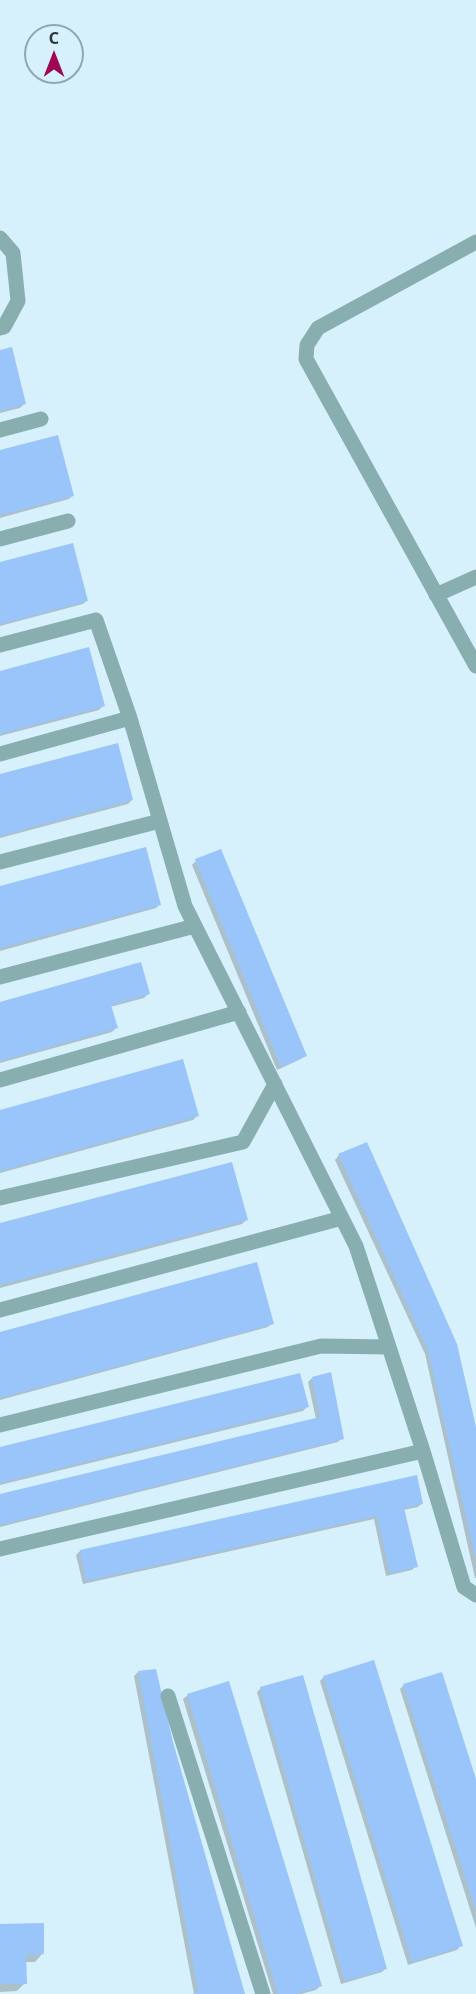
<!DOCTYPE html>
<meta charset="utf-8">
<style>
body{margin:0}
#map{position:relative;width:476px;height:1994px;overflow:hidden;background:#d6f0fc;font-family:"Noto Sans",sans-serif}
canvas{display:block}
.north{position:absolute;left:24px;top:24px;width:60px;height:60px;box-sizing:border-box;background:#d6f0fc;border:2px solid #92a6af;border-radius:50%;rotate:0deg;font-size:16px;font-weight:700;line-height:24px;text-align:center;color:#2d373c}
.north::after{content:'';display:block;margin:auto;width:21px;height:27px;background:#9d0753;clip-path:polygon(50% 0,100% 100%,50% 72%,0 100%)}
</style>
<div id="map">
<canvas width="476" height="1994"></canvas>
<div class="north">С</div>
</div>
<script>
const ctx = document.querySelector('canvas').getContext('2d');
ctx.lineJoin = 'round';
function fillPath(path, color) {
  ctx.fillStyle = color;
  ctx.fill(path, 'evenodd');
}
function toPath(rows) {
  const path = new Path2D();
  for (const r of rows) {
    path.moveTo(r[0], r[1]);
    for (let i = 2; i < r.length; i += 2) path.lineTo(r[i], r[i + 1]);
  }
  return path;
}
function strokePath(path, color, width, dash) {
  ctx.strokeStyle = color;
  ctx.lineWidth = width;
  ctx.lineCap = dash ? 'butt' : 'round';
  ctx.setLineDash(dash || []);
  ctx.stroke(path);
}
const shadow = toPath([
 [0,352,24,404,20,408,0,413],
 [0,452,73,495,69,499,0,518],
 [0,564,87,600,83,604,0,626],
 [0,672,103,706,99,710,0,736],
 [0,776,132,800,128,804,0,838],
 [196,861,305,1055,301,1059,277,1070,192,865],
 [0,888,160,904,156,908,0,951],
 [148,994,144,998,110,1007,116,1028,112,1032,0,1063,0,1003],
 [0,1111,197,1116,193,1120,0,1173],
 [339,1155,476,1434,476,1578,475,1578,425,1354,335,1160],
 [246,1220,242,1224,0,1288,0,1225],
 [272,1323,268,1327,0,1400,0,1333],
 [312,1378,342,1438,338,1442,0,1527,0,1496,316,1419,308,1382],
 [307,1407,303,1411,0,1485,0,1448],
 [422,1503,418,1507,403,1510,416,1566,412,1570,386,1576,374,1519,83,1584,76,1555,80,1551],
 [138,1672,172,1742,243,1994,194,1994,134,1676],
 [324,1677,461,1945,457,1950,408,1965,320,1681],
 [404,1685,476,1784,476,1928,400,1689],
 [261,1688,386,1968,382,1972,341,1984,257,1692],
 [188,1695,320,1986,316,1990,301,1994,273,1994,183,1699],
 [0,1925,43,1953,35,1962,24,1962,25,1983,17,1991,0,1992]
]);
const building = toPath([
 [12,347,26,404,0,411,0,350],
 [58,435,74,496,0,515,0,450],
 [73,543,88,601,0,624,0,562],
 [89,647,105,706,0,734,0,671],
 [118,743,133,800,0,836,0,774],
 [146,847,161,905,0,948,0,886],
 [221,849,307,1056,281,1067,195,859],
 [141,962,150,994,111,1005,118,1028,0,1061,0,1002],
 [183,1059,199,1116,0,1171,0,1110],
 [367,1142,457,1344,476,1427,476,1560,428,1350,338,1154],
 [232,1162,248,1220,0,1285,0,1223],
 [257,1262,274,1324,0,1398,0,1332],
 [331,1372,344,1439,0,1525,0,1494,320,1417,312,1377],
 [300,1373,309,1407,0,1483,0,1447],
 [417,1475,423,1504,404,1508,418,1567,390,1573,377,1516,86,1581,80,1550],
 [374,1660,463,1946,412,1962,323,1676],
 [156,1669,173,1742,245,1994,193,1994,198,1990,138,1671],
 [442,1672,476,1779,476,1911,403,1684],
 [303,1675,387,1969,345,1981,260,1687],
 [229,1681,322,1986,295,1994,278,1994,187,1694],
 [44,1923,44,1954,26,1955,27,1984,0,1984,0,1924]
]);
const minor = toPath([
 [0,238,13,253,18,301,4,327,0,328],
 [476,242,318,328,307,345,306,359,476,666],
 [0,430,41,419],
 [0,539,68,521],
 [436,595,476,577],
 [0,645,96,620,130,718,185,906,356,1246,423,1451,0,1549],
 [0,754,130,718],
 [0,862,160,821],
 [0,977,195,926],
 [0,1080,239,1012],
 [0,1198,243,1142,275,1084],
 [0,1310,342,1218],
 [0,1425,321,1346,389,1347],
 [423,1451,464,1587,476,1595],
 [168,1696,263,1994]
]);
fillPath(shadow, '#0003');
fillPath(building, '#99c5fa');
strokePath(minor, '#89aeb0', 15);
</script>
